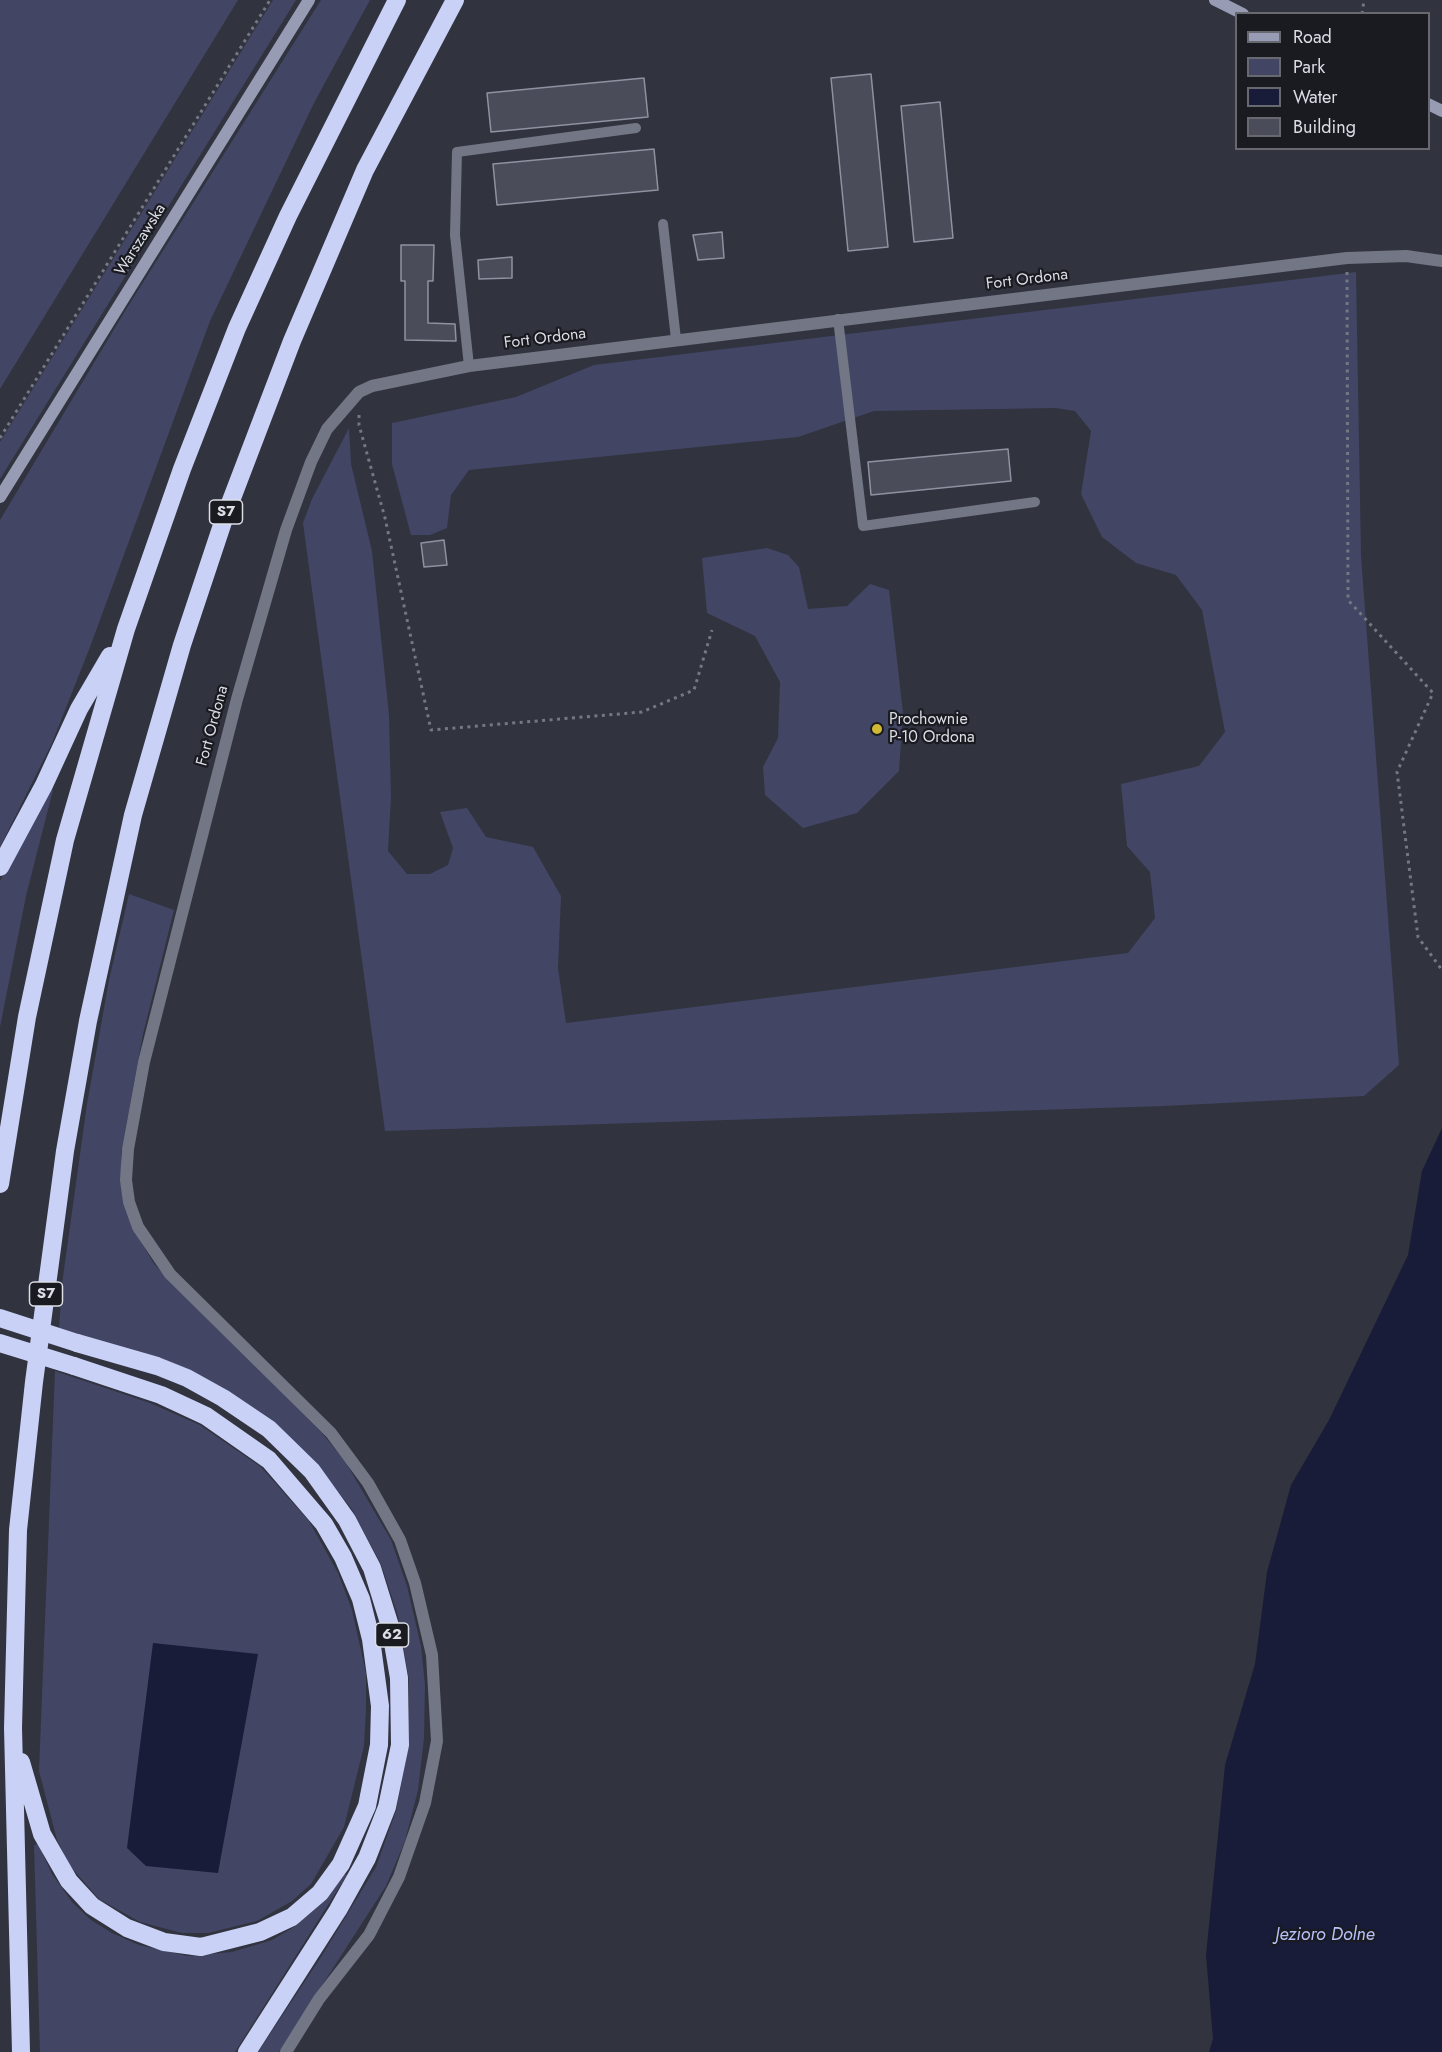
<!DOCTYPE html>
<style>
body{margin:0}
#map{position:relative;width:1442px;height:2052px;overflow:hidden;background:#31333f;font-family:Jost,sans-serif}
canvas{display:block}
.legend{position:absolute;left:1235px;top:12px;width:195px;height:138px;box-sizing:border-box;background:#1a1b21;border:2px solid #686970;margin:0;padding:8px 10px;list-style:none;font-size:18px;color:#dcdee6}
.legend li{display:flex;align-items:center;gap:12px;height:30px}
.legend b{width:30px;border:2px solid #686970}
</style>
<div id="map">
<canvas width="1442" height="2052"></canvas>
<ul class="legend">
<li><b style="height:8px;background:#979bb3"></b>Road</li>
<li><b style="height:16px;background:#424664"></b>Park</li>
<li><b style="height:16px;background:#191c38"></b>Water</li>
<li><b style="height:16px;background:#4a4c5a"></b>Building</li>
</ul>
</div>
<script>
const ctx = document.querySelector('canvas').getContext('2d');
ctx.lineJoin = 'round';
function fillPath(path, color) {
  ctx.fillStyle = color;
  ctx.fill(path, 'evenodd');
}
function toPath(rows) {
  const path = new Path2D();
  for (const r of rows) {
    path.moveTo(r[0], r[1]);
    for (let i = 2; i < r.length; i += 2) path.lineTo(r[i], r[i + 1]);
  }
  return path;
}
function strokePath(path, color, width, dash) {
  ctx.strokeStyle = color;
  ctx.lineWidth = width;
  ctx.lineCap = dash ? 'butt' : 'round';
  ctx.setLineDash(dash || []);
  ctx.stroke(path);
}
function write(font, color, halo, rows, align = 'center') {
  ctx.font = font + ' Jost,sans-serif';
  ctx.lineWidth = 4.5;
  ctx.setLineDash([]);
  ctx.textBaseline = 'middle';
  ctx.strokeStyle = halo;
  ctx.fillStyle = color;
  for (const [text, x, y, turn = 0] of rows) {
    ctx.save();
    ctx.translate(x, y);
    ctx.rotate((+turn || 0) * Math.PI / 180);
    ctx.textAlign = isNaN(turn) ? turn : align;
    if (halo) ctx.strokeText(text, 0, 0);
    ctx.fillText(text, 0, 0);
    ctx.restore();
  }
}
const green = toPath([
 [0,0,238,0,0,389],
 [273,0,296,0,0,479,0,442],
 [321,0,370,0,314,103,210,321,90,647,52,743,0,847,0,520,125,311],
 [1356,272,1361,556,1399,1065,1364,1096,1164,1106,385,1131,303,523,312,499,349,428,351,464,372,551,389,715,391,797,388,851,407,874,430,874,448,865,453,848,440,812,467,808,486,837,533,847,561,896,558,968,566,1023,1128,953,1155,918,1150,872,1127,846,1121,784,1199,766,1225,732,1202,610,1176,575,1136,563,1102,537,1081,494,1091,431,1075,411,1056,408,874,411,798,437,469,470,451,495,447,528,430,535,411,535,392,464,392,423,516,397,594,365],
 [767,548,788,555,799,567,808,609,847,606,870,584,889,590,903,713,899,771,857,813,803,828,765,795,763,767,778,738,780,682,755,636,707,613,702,558],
 [50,788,53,790,26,896,0,1027,0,881],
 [129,894,174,910,143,1034,121,1153,122,1188,135,1232,154,1264,322,1433,346,1463,391,1540,407,1586,421,1646,425,1685,424,1738,418,1790,405,1841,386,1886,279,2052,258,2052,321,1957,376,1867,396,1811,409,1744,409,1680,398,1616,381,1564,351,1508,311,1458,265,1416,59,1329,62,1284,87,1104,109,980],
 [55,1371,150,1403,200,1425,261,1467,309,1521,338,1573,352,1610,366,1673,366,1709,364,1746,344,1827,311,1884,292,1901,257,1921,208,1933,182,1933,140,1922,99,1899,70,1866,57,1840,39,1771],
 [38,1844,52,1874,72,1902,91,1920,112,1933,139,1945,188,1956,232,1952,272,1940,294,1927,320,1905,345,1874,347,1875,235,2052,40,2052,34,1845]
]);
const water = toPath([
 [1442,1128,1442,2052,1209,2052,1213,2039,1206,1955,1225,1765,1255,1664,1267,1572,1291,1485,1329,1420,1408,1255,1422,1171],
 [153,1643,258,1654,218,1873,146,1866,127,1848]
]);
const building = toPath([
 [871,74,888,247,848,251,831,78,871,74],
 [644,78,648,117,491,132,487,93,644,78],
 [940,102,953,238,914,242,901,106,940,102],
 [654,149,658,190,497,205,493,164,654,149],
 [722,232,724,258,698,260,693,235,722,232],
 [401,245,434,245,433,281,428,281,428,323,455,324,456,341,405,340,405,281,401,281,401,245],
 [512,257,512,278,479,279,478,260,512,257],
 [1008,449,1011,481,871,495,868,462,1008,449],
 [444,540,447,565,424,567,421,543,444,540]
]);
const path = toPath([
 [1362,14,1364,0],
 [1347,272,1348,600,1433,693,1397,772,1418,937,1442,970],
 [359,415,359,425,385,518,431,730,642,712,694,690,712,630],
 [0,438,270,0]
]);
const service = toPath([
 [663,224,676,339],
 [838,319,863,526,1035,502],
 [469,366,455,235,457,152,636,128]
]);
const minor = toPath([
 [286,2052,319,1999,369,1935,399,1877,425,1803,437,1741,432,1655,415,1583,400,1540,368,1483,331,1433,170,1274,138,1227,129,1202,126,1180,128,1149,144,1062,237,699,286,530,311,462,327,429,359,392,372,386,469,366,1347,258,1406,256,1442,261]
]);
const secondary = toPath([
 [1215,0,1243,14],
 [1428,104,1442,111],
 [0,497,309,0]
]);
const motorway = toPath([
 [0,867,44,785,79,709,110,656],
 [0,1184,27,1017,65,840,126,629,182,469,237,328,288,216,397,0],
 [77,1343,157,1366,187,1378,223,1398,269,1429,312,1471,347,1520,372,1568,390,1626,399,1678,400,1745,387,1807,367,1858,338,1910,247,2052],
 [21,1762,42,1834,69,1881,92,1906,127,1928,164,1942,201,1947,260,1932,292,1917,320,1893,341,1864,367,1806,379,1745,380,1706,371,1639,361,1599,343,1557,324,1524,269,1460,206,1416,161,1395,74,1366],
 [21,2052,13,1728,18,1530,34,1382,65,1151,88,1021,133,815,182,645,224,519,292,341,365,170,455,0]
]);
const motorwayBridge = toPath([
 [0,1318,77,1343],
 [0,1343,74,1366]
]);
const markers = [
 [877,729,6,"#d0b736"]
];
const shields = [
 [226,512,33],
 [46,1294,33],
 [392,1635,33]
];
const shieldNames = [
 ["S7",226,512],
 ["S7",46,1294],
 ["62",392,1635]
];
const streetNames = [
 ["Warszawska",141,240,-58],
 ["Fort Ordona",1027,280,-7],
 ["Fort Ordona",545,339,-7],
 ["Fort Ordona",213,726,-75]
];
const poiNames = [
 ["Prochownie",889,720],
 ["P-10 Ordona",889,738]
];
const waterNames = [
 ["Jezioro Dolne",1325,1936]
];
fillPath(green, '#424664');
fillPath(water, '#191c38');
fillPath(building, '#4a4c5a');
strokePath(building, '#9092a1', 1.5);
strokePath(path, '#757782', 3, [3, 4.5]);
strokePath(service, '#737685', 10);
strokePath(minor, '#737685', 12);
strokePath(secondary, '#979bb3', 12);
strokePath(motorway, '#cad1f7', 18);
strokePath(motorwayBridge, '#cad1f7', 18);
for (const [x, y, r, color] of markers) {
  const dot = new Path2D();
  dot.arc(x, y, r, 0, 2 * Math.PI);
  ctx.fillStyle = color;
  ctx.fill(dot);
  strokePath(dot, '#1a1b21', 2);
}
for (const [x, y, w] of shields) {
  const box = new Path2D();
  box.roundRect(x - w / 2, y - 12, w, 24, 4.5);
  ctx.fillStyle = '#1a1b21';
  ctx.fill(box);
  strokePath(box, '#dcdee6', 1.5);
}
write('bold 15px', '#dcdee6', null, shieldNames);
write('16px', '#dcdee6', '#1a1b21', streetNames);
write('16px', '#dcdee6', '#1a1b21', poiNames, 'left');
write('italic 18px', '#b8c0fb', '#1a1b21', waterNames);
</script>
